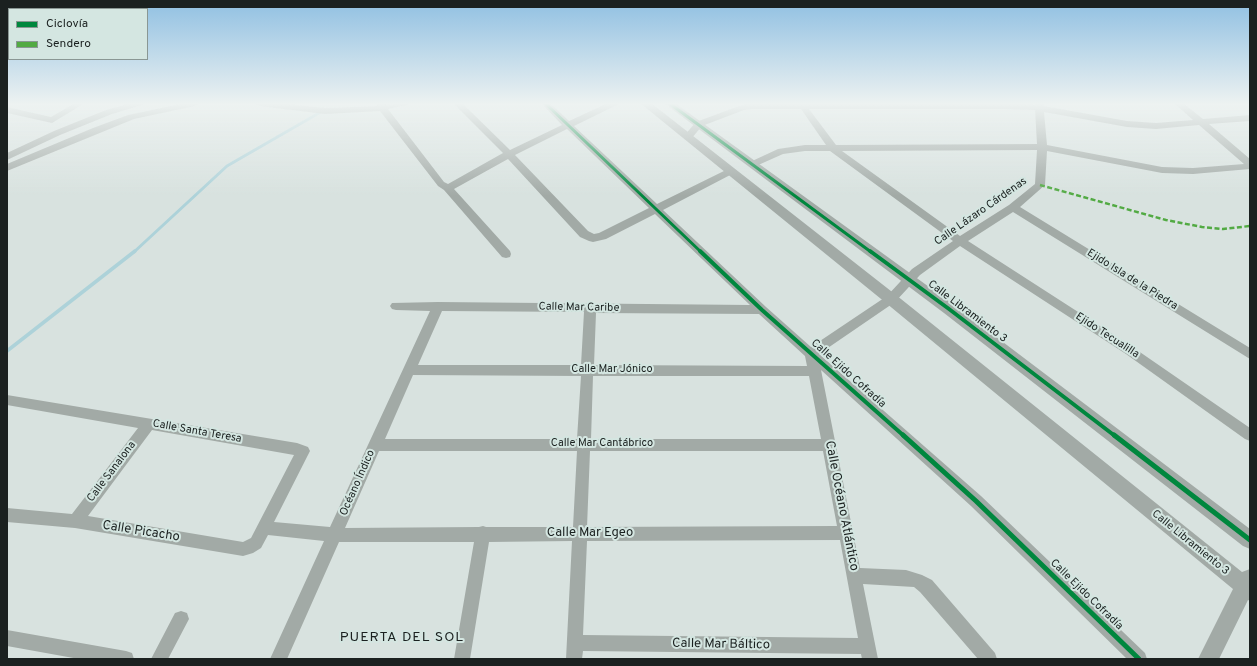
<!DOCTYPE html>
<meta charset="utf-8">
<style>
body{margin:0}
#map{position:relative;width:1257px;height:666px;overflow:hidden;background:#d8e2df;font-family:Overpass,sans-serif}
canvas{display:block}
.frame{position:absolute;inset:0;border:8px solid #1b2120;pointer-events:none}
.legend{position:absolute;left:8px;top:8px;width:140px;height:52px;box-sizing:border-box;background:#d4e6e1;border:1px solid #8a9794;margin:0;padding:5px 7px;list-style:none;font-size:12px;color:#1b2120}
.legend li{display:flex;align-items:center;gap:8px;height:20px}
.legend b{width:20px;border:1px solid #8a9794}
</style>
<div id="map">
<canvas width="1257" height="666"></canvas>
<div class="frame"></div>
<ul class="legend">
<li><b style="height:5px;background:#00873e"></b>Ciclovía</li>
<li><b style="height:5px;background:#52aa43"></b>Sendero</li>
</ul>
</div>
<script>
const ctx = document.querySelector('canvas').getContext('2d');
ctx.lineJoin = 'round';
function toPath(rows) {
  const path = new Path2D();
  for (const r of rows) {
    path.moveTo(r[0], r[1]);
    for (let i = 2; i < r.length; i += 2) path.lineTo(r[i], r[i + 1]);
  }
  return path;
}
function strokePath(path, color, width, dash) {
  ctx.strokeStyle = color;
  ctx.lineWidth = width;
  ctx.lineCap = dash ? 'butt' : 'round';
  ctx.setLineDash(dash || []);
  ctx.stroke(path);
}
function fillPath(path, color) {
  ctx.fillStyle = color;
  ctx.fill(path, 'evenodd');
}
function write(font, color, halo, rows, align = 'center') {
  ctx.font = font + ' Overpass,sans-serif';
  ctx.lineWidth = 4;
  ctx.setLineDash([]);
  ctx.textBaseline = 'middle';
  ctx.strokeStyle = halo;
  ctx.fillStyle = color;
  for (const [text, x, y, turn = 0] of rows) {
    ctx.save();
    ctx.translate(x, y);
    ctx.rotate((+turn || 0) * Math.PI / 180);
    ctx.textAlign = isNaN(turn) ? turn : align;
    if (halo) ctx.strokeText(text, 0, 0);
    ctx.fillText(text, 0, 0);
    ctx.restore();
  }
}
const streamFar1 = toPath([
 [134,252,227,166,319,113]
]);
const stream = toPath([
 [7,351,135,251]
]);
const minor = toPath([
 [75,103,85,103,52,123,7,113,7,107,51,117,75,103],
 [131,103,143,103,142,105,112,114,60,135,7,160,7,153,54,131,106,110,131,103],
 [185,103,199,103,195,106,134,119,7,171,7,164,93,128,128,115,185,103],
 [255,103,277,103,325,108,377,106,377,103,385,103,386,105,408,103,407,105,388,109,444,182,448,184,503,153,453,103,462,103,510,150,562,125,541,103,550,103,569,121,608,103,618,103,617,105,574,126,657,204,728,169,734,169,736,171,734,173,663,210,766,307,811,347,887,296,912,269,953,241,830,151,805,151,783,154,756,166,750,166,748,164,750,162,778,149,805,145,826,145,801,109,752,109,744,110,702,126,691,139,685,139,683,137,696,122,739,106,752,103,1007,103,1035,105,1035,103,1043,103,1044,106,1127,121,1156,123,1193,120,1174,103,1183,103,1203,119,1250,115,1250,121,1209,124,1250,159,1250,169,1193,174,1162,173,1047,151,1045,185,1020,207,1250,348,1250,359,1013,212,968,241,1134,348,1250,428,1250,441,1245,439,1126,354,960,246,920,275,895,302,819,354,981,496,1145,653,1147,659,1127,659,971,506,821,370,860,568,906,570,922,575,932,580,995,653,997,659,978,659,920,592,914,587,863,584,878,659,862,659,861,654,583,651,582,659,566,659,572,541,489,542,470,659,454,659,474,542,339,542,287,659,270,659,324,541,268,535,261,548,253,553,243,556,75,528,7,522,7,508,72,514,138,428,7,405,7,395,297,443,308,447,310,451,274,522,330,527,430,311,396,310,392,309,390,306,392,303,438,302,750,305,655,214,606,239,593,242,589,241,580,237,508,159,454,189,510,251,511,254,510,257,506,258,502,257,444,190,438,186,380,111,325,114,259,106,255,103],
 [809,109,1007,109,1035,110,1037,144,836,145,809,109],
 [1044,112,1127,127,1156,129,1199,125,1244,164,1193,168,1162,167,1047,145,1044,112],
 [567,129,649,208,599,233,594,234,588,231,515,155,567,129],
 [1037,150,1035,184,1009,205,960,236,842,151,1037,150],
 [442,311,584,312,581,365,418,365,442,311],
 [596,313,759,314,805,356,807,366,594,365,596,313],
 [413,375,581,376,577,439,385,439,413,375],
 [593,376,809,376,821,439,591,439,593,376],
 [152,430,294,455,251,538,243,542,88,516,152,430],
 [379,451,577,451,573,527,486,527,483,526,479,527,345,528,379,451],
 [590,451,823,451,837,526,587,527,590,451],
 [840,540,858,638,583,635,587,541,840,540],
 [181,611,187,613,189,619,168,659,151,659,175,613,181,611],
 [7,630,126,651,132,653,134,659,79,659,7,646,7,630]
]);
const tertiary = toPath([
 [640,103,651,103,896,295,1242,572,1250,569,1250,601,1248,600,1219,659,1198,659,1233,589,886,303,640,103],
 [664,103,675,103,954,305,1250,529,1250,549,1243,546,944,313,664,103]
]);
const quiet = toPath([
 [1040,185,1166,220,1202,227,1223,229,1250,226]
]);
const cyclewayFar2 = toPath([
 [545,103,701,252],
 [669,103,871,252]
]);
const cyclewayFar1 = toPath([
 [700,251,762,310,904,436],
 [870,251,949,309,1115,436]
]);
const cycleway = toPath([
 [903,435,976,501,1139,659],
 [1114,435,1250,540]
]);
const streetNames = [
 ["Calle Lázaro Cárdenas",981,212,-35],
 ["Ejido Isla de la Piedra",1132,280,32],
 ["Calle Mar Caribe",579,308,1],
 ["Calle Libramiento 3",967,312,37],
 ["Ejido Tecualilla",1107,336,33],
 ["Calle Mar Jónico",612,370],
 ["Calle Ejido Cofradía",848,374,42],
 ["Calle Santa Teresa",197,432,10],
 ["Calle Mar Cantábrico",602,444],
 ["Calle Sanalona",112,472,-53],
 ["Océano Índico",358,483,-66],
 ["Calle Libramiento 3",1190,543,39],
 ["Calle Ejido Cofradía",1086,595,44]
];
const nearStreetnames = [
 ["Calle Océano Atlántico",841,506,79],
 ["Calle Picacho",141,532,9],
 ["Calle Mar Egeo",590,533],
 ["Calle Mar Báltico",721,645,1]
];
const nearNeighbourhoodnames = [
 ["PUERTA DEL SOL",402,638]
];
strokePath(streamFar1, '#add2d9', 3);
strokePath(stream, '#add2d9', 3.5);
fillPath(minor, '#a2aaa6');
fillPath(tertiary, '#a2aaa6');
strokePath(quiet, '#52aa43', 2.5, [5, 2.5]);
strokePath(cyclewayFar2, '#00873e', 3);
strokePath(cyclewayFar1, '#00873e', 4);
strokePath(cycleway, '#00873e', 5);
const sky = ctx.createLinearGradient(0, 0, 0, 196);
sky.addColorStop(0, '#90c0e2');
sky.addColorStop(0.53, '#edf2f1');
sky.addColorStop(1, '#edf2f100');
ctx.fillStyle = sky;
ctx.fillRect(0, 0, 1257, 196);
write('11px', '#1b2120', '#d4e6e1', streetNames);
write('13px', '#1b2120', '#d4e6e1', nearStreetnames);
ctx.letterSpacing = '1px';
write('14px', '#1b2120', '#d4e6e1', nearNeighbourhoodnames);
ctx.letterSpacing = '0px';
</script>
